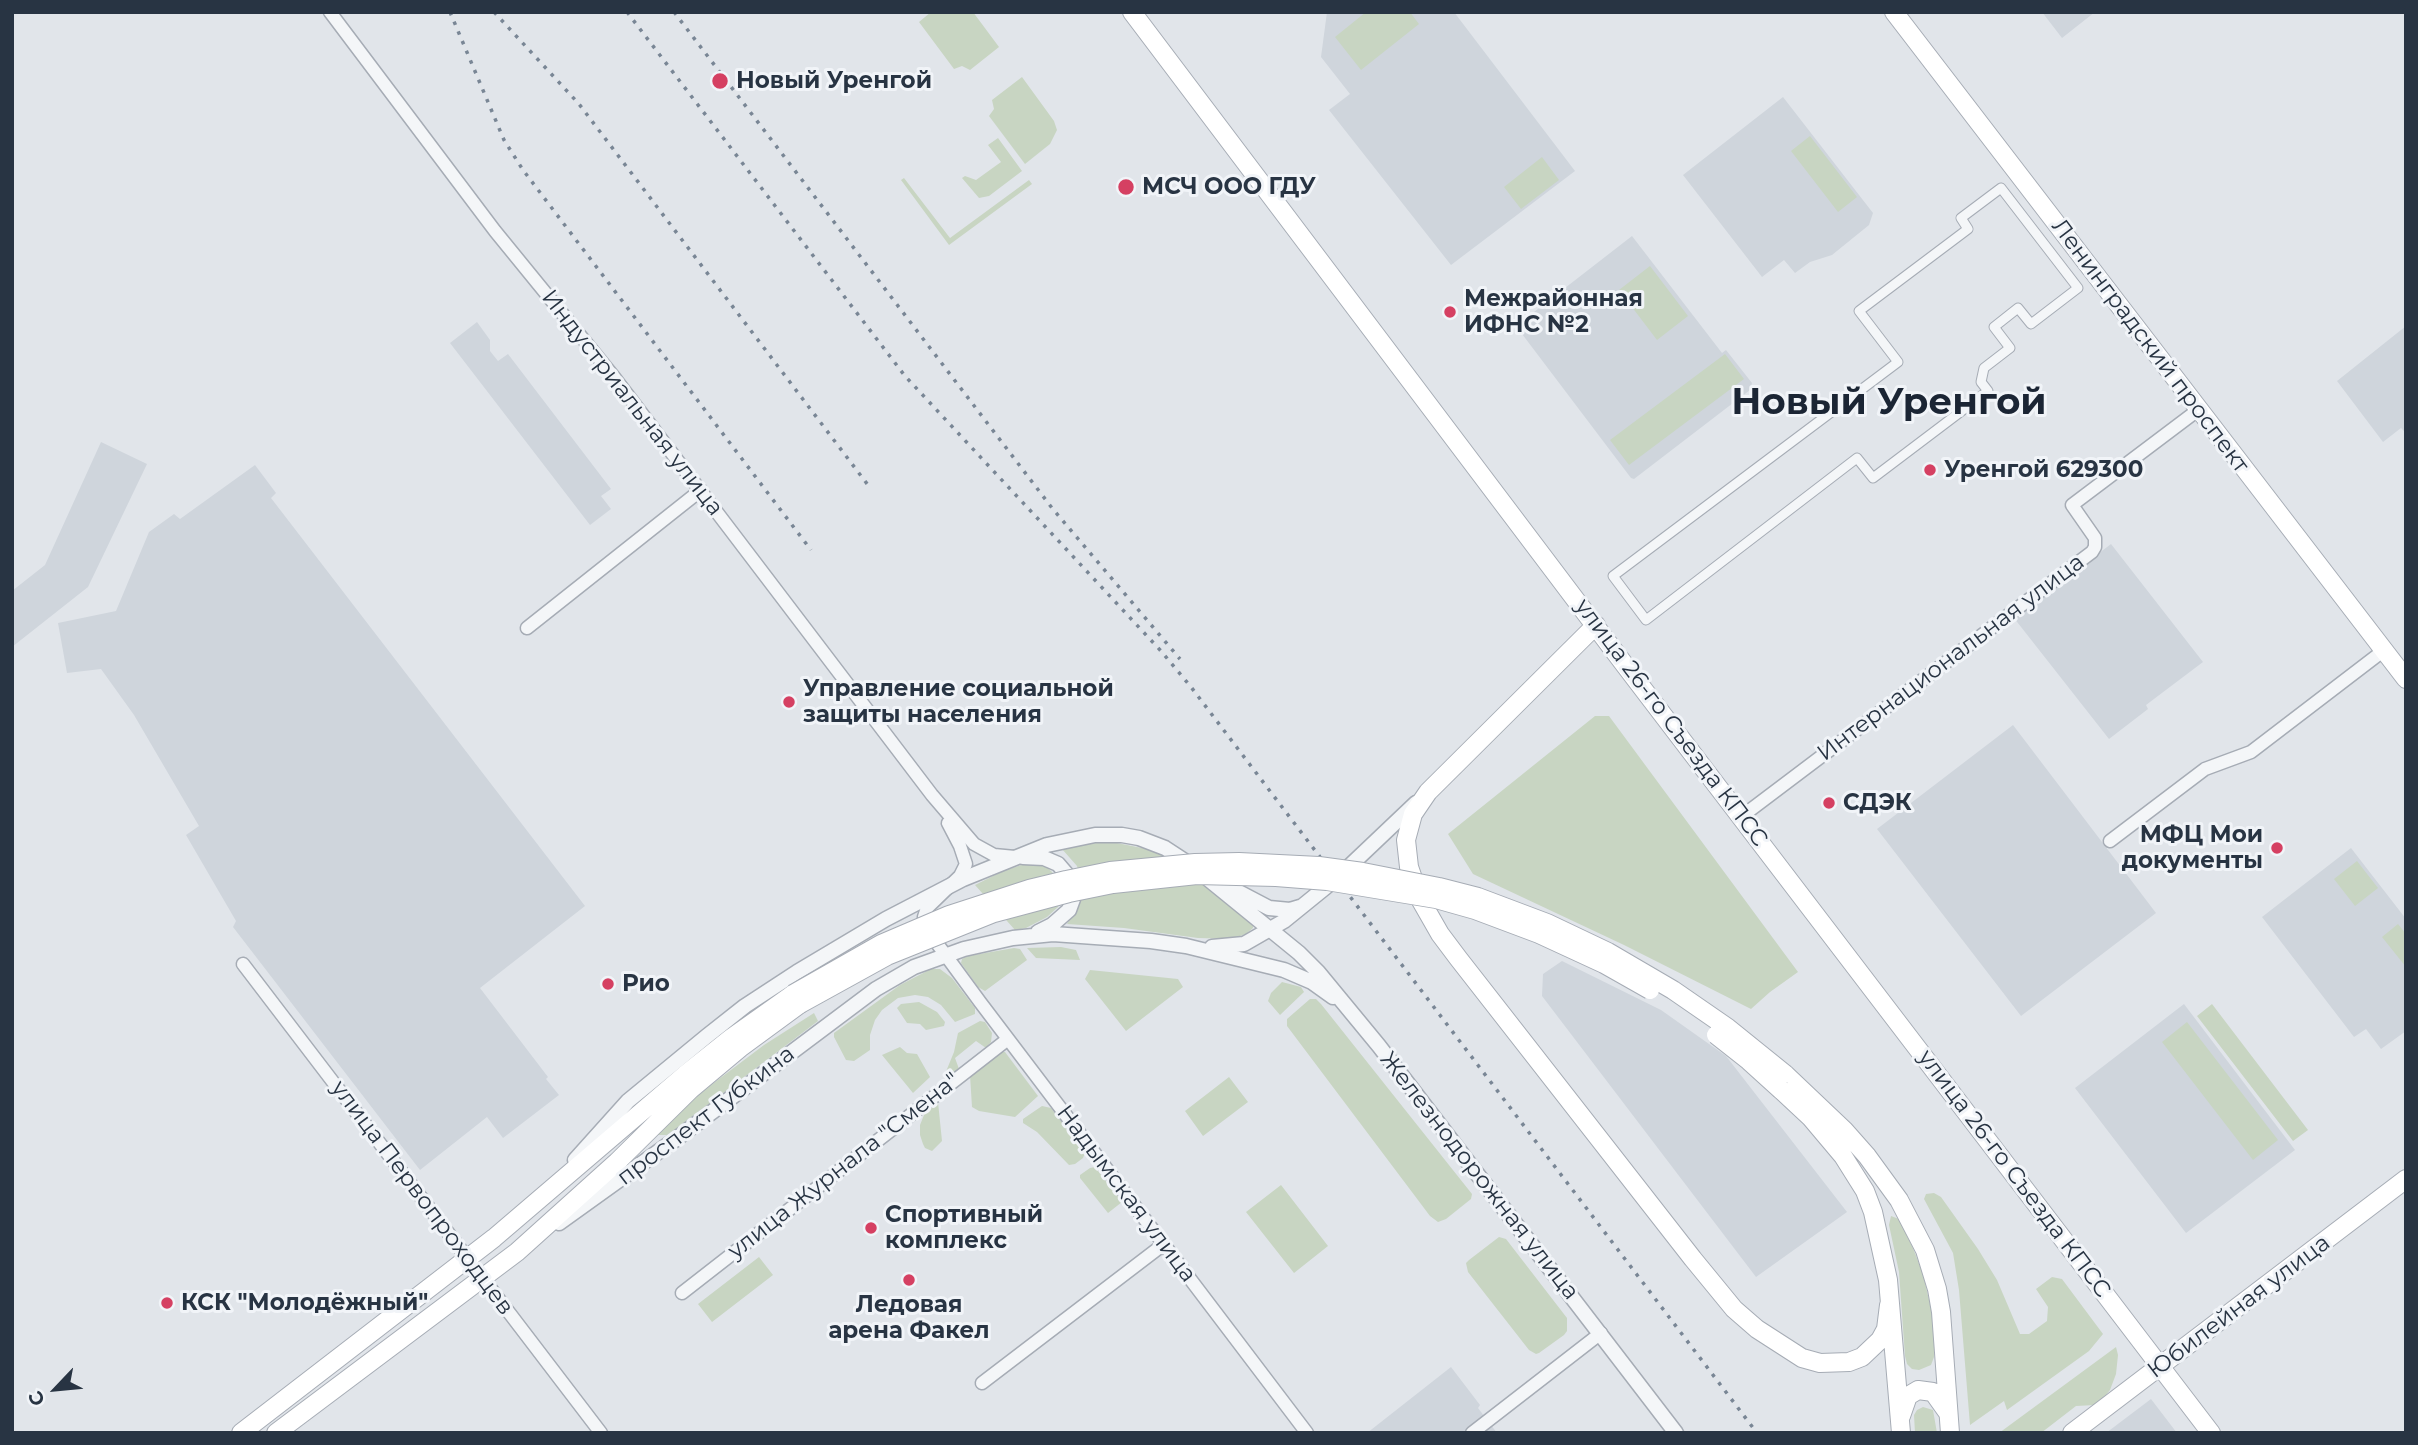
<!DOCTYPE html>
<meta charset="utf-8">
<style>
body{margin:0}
#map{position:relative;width:2418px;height:1445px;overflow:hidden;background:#e1e5ea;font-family:Montserrat,sans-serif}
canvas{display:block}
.frame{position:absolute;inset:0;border:14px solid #283443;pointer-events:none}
.north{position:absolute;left:21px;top:1354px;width:70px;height:70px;-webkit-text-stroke:5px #f1f4f8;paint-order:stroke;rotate:244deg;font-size:19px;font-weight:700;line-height:28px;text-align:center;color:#283443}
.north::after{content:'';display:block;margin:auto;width:24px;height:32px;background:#283443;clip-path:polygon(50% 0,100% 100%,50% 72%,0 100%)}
</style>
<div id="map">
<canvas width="2418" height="1445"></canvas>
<div class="frame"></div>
<div class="north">С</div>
</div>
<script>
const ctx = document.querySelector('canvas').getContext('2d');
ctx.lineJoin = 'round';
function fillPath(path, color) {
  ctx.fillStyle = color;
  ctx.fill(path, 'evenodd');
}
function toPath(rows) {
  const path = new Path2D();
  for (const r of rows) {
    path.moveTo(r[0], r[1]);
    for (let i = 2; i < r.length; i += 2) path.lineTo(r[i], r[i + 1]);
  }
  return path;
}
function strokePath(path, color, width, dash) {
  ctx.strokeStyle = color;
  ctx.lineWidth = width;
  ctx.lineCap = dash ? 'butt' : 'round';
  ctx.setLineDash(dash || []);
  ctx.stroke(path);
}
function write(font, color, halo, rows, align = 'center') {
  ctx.font = font + ' Montserrat,sans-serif';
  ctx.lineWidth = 6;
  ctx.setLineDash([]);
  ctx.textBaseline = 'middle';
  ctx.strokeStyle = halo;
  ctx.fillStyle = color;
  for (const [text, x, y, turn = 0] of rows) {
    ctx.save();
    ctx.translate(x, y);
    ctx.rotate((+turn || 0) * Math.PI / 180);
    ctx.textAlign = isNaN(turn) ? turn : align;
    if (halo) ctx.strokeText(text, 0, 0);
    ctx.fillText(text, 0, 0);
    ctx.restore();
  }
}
const built = toPath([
 [1327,12,1454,12,1575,171,1451,265,1329,110,1350,94,1321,57],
 [2042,12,2095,12,2062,38],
 [1783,97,1873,213,1869,225,1832,255,1810,262,1795,273,1784,260,1762,277,1683,175],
 [1632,236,1722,353,1726,350,1752,383,1750,390,1634,479,1631,478,1516,326],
 [477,322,490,340,490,351,498,361,508,354,611,489,601,496,611,509,590,525,450,343],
 [2406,326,2406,433,2401,428,2383,442,2337,381],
 [101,442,147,464,88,587,12,647,12,591,45,565],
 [255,465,276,493,271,498,585,906,480,988,548,1077,546,1079,559,1095,503,1138,487,1117,420,1170,233,927,236,921,186,835,199,826,134,715,101,669,67,673,58,623,116,611,149,532,174,514,180,519],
 [2111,544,2203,662,2146,705,2148,709,2109,739,2014,618],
 [2013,725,2156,913,2021,1016,1877,829],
 [2351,848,2406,919,2406,1031,2381,1049,2366,1029,2354,1037,2262,917],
 [1562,961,1661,1010,1726,1056,1847,1212,1756,1277,1542,996,1543,974],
 [2184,1004,2295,1150,2186,1233,2075,1088],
 [1451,1367,1480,1405,1478,1408,1497,1433,1367,1433],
 [2151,1399,2177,1433,2106,1433]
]);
const green = toPath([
 [931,12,973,12,999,47,970,70,962,66,954,69,919,22],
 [1366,12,1410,12,1419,24,1361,70,1335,37],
 [1022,77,1054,121,1057,130,1050,144,1025,164,989,116,994,109,992,100],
 [1810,136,1857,197,1838,212,1791,151],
 [998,138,1022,171,989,196,979,198,962,178,965,176,976,180,1001,162,988,145],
 [1542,157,1559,180,1521,209,1504,187],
 [904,178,950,238,1029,180,1032,184,949,245,901,180],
 [1650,266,1688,316,1657,340,1619,290],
 [1725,354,1744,379,1629,465,1610,440],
 [1595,716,1609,716,1798,972,1770,992,1751,1009,1624,945,1473,874,1448,834],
 [1112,842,1152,850,1182,867,1253,924,1253,928,1246,934,1231,939,1198,938,1124,928,1067,924,1080,903,1082,885,1077,866,1062,849,1082,844],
 [2357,861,2378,888,2355,906,2334,879],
 [1027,863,1047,867,1054,874,1062,897,1058,907,1047,917,1026,928,1015,930,975,885,1001,872],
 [2398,924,2406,934,2406,967,2382,937],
 [1061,947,1076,950,1080,960,1036,958,1027,948],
 [1014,948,1020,949,1027,960,985,991,978,987,961,963,962,959,968,956],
 [931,969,940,969,952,978,975,1008,975,1014,955,1022,941,1005,928,997,915,995,898,998,882,1010,875,1020,870,1035,870,1050,854,1061,846,1060,834,1037,834,1033,900,985],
 [1090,970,1178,979,1183,987,1126,1031,1085,979],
 [1282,982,1301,987,1304,992,1280,1015,1268,1001,1271,993],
 [1310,999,1316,999,1321,1004,1472,1194,1471,1199,1446,1219,1438,1222,1430,1216,1287,1026,1287,1019],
 [919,1002,937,1012,945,1022,944,1026,926,1030,920,1024,907,1023,897,1008,901,1004],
 [2212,1004,2308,1130,2293,1141,2197,1016],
 [814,1013,818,1021,668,1135,658,1135,657,1132,674,1115,715,1082,764,1045],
 [980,1021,985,1022,992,1033,991,1042,986,1048,976,1041,955,1058,959,1069,946,1078,945,1074,954,1052,958,1033],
 [2187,1022,2278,1140,2253,1160,2162,1042],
 [900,1047,907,1053,917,1054,930,1077,913,1093,882,1055],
 [1000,1052,1005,1052,1038,1096,1015,1117,979,1111,972,1107,970,1075],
 [1229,1077,1248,1102,1203,1136,1185,1111],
 [938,1102,942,1141,932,1151,925,1148,923,1144,920,1135,920,1125,926,1110],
 [1042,1106,1051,1108,1085,1153,1083,1158,1075,1164,1069,1165,1037,1132,1023,1123,1023,1119],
 [1095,1167,1122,1202,1108,1213,1080,1178,1080,1175,1090,1168],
 [1281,1185,1328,1246,1294,1273,1246,1212],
 [1934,1193,1941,1197,1978,1249,1997,1280,2020,1334,2029,1334,2047,1321,2048,1307,2036,1289,2052,1277,2062,1279,2103,1334,2089,1351,2007,1410,2004,1401,1970,1425,1959,1290,1953,1253,1924,1199,1926,1194],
 [1891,1216,1899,1219,1913,1248,1923,1274,1930,1304,1935,1330,1934,1357,1931,1365,1919,1370,1912,1369,1907,1364,1905,1356,1899,1272,1889,1225],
 [1499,1237,1506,1239,1567,1318,1567,1331,1564,1335,1539,1353,1536,1354,1529,1350,1468,1272,1466,1263,1469,1260],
 [759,1257,773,1275,712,1322,698,1304],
 [2116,1347,2118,1355,2116,1374,2110,1390,2101,1401,2095,1405,2076,1406,2041,1433,1999,1433],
 [1923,1407,1933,1410,1937,1433,1915,1433,1914,1415,1917,1410]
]);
const pedestrian = toPath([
 [2001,188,2078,288,2031,324,2018,308,1994,327,2010,348,1984,368,1981,382,1988,391,1873,478,1857,458,1646,620,1613,576,1898,362,1859,311,1968,229,1961,218,2001,188]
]);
const minor = toPath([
 [330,12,495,231,614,377,932,795,974,844,994,855,1015,857],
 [527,628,701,490],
 [1741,817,2092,552,2095,547,2095,538,2072,505,2198,410],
 [948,823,960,846,966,864,960,876,927,908,924,917,925,927,980,1002,1307,1433],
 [2110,841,2205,769,2251,752,2383,651],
 [243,964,601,1433],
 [682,1293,1008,1039],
 [982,1383,1164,1244],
 [1472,1433,1601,1333]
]);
const tertiary = toPath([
 [1023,857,1044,858,1058,864,1070,878,1073,887,1073,899,1069,910,1052,925,1038,932],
 [1229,887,1269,908,1290,910,1300,907],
 [1212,947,1244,944,1284,921,1337,878,1416,803],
 [575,1160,628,1101,707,1036,745,1006,797,972,886,919,963,879,1047,845,1095,835,1122,835,1139,838,1165,848,1191,865,1299,953,1318,972,1379,1046,1676,1433],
 [559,1223,676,1139,876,989,914,967,964,949,1013,938,1053,934,1151,941,1186,946,1284,970,1312,982,1333,997]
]);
const secondary = toPath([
 [1132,12,1624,664,2211,1433],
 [1894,12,2406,679],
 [1596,625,1428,792,1413,814,1406,840,1409,867,1420,899,1440,934,1458,958,1693,1259,1734,1309,1757,1329,1802,1358,1820,1363,1849,1362,1862,1357,1880,1340,1886,1329,1889,1305],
 [1785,1074,1844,1130,1867,1156,1899,1200,1925,1250,1937,1289,1941,1312,1950,1433],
 [1781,1090,1811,1118,1843,1156,1865,1191,1873,1212,1888,1280,1901,1433],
 [1901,1416,1908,1396,1918,1390,1933,1392,1948,1413],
 [241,1433,494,1238,687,1073,731,1038,793,994],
 [276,1433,517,1252,617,1162,691,1089,740,1048,800,1004],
 [2072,1433,2406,1179]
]);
const rail = toPath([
 [450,12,504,140,523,170,811,550],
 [494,12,579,104,871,489],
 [627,12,905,376,1161,651,1191,687,1757,1433],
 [674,12,1052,508,1180,659]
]);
const secondaryBridge = toPath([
 [793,994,881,944,949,915,1029,889,1066,880,1110,871,1195,863,1239,862,1319,866,1363,872,1439,887,1478,897,1547,923,1608,952,1673,990,1728,1028,1785,1074],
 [800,1004,887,956,994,913,1069,893,1113,884,1197,875,1276,877,1327,881,1436,899,1475,910,1539,934,1604,964,1650,990],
 [1716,1035,1749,1061,1781,1090]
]);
const markers = [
 [720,81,9,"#d54062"],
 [1126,187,9,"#d54062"],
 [1450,312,7,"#d54062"],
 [1930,470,7,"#d54062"],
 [789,702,7,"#d54062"],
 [1829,803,7,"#d54062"],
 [2277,848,7,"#d54062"],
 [608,984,7,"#d54062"],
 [871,1228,7,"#d54062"],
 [909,1280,7,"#d54062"],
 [167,1303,7,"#d54062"]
];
const poiNames = [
 ["Новый Уренгой",736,81],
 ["МСЧ ООО ГДУ",1142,187],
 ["Межрайонная",1464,299],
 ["ИФНС №2",1464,325],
 ["Уренгой 629300",1944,470],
 ["Управление социальной",803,689],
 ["защиты населения",803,715],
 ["СДЭК",1843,803],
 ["МФЦ Мои",2263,835,"right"],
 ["документы",2263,861,"right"],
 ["Рио",622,984],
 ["Спортивный",885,1215],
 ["комплекс",885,1241],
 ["КСК \"Молодёжный\"",181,1303],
 ["Ледовая",909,1305,"center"],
 ["арена Факел",909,1331,"center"]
];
const streetNames = [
 ["Ленинградский проспект",2150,346,53],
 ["Индустриальная улица",632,403,52],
 ["Интернациональная улица",1951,658,-37],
 ["улица 26-го Съезда КПСС",1671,723,53],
 ["проспект Губкина",706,1116,-37],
 ["улица Журнала \"Смена\"",844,1166,-38],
 ["улица 26-го Съезда КПСС",2014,1174,53],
 ["Железнодорожная улица",1479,1176,52],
 ["Надымская улица",1126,1194,53],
 ["улица Первопроходцев",422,1198,53],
 ["Юбилейная улица",2239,1307,-37]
];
const townNames = [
 ["Новый Уренгой",1889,403]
];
fillPath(built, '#cfd5dc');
fillPath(green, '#c8d5c2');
strokePath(pedestrian, '#a6acb5', 11);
strokePath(minor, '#a6acb5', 15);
strokePath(tertiary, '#a6acb5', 17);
strokePath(secondary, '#a6acb5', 20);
strokePath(pedestrian, '#f4f6f8', 9);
strokePath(minor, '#f4f6f8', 12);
strokePath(tertiary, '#f4f6f8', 14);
strokePath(secondary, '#fff', 18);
strokePath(rail, '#798695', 3.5, [3.5, 7]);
strokePath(secondaryBridge, '#a6acb5', 20, []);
strokePath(secondaryBridge, '#fff', 18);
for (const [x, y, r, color] of markers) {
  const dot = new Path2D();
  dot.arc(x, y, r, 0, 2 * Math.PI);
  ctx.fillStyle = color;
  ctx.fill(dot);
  strokePath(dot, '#f1f4f8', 2.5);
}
write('bold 23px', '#283443', '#f1f4f8', poiNames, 'left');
write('23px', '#283443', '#f1f4f8', streetNames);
write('bold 37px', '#1b2534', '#f1f4f8', townNames);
</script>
